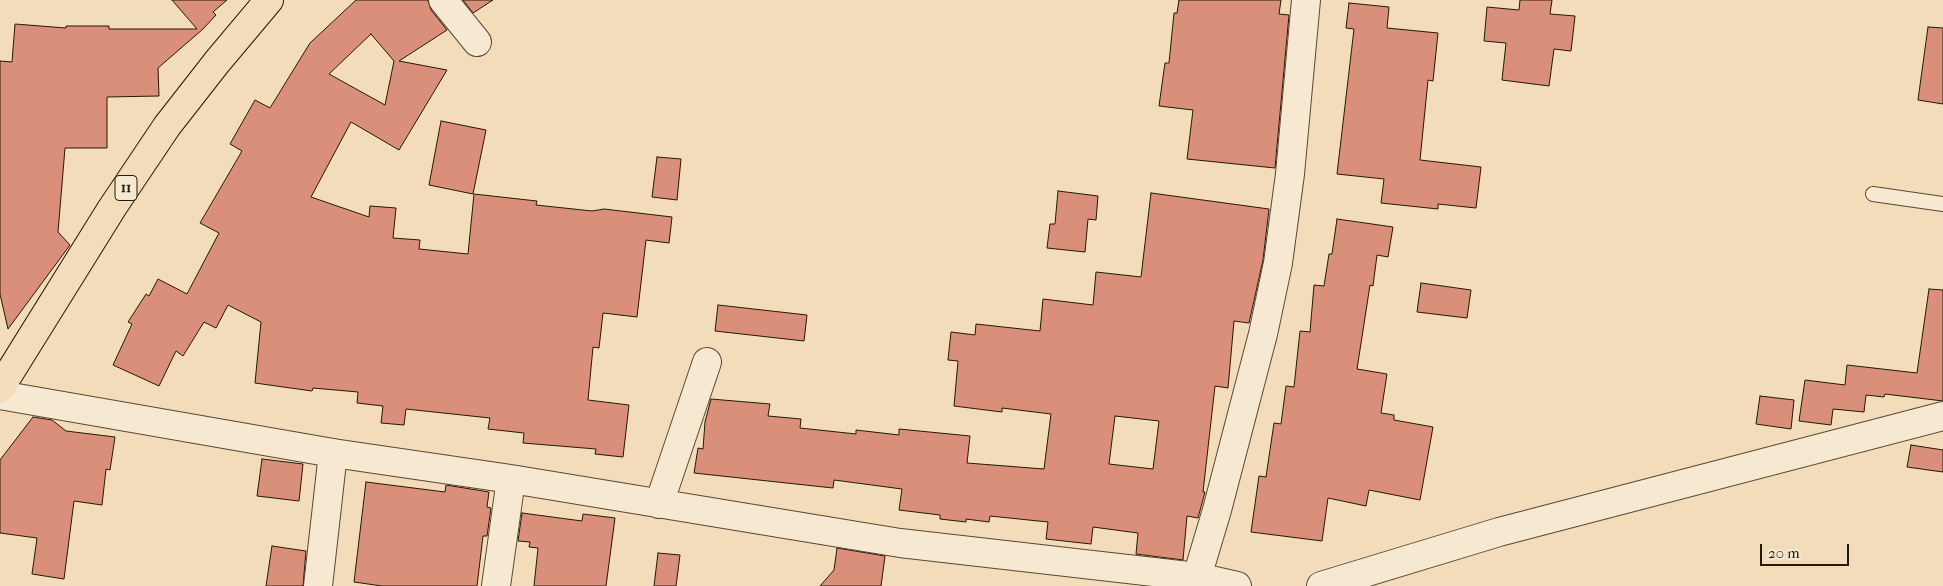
<!DOCTYPE html>
<style>
body{margin:0}
#map{position:relative;width:1943px;height:586px;overflow:hidden;background:#f2dcb9;font-family:"IM FELL French Canon",serif}
canvas{display:block}
.scale{position:absolute;left:1760px;top:544px;width:89px;height:22px;box-sizing:border-box;border:2px solid #251805;border-top:0;padding-left:6px;font-size:15px;line-height:18px;white-space:nowrap;color:#251805;-webkit-text-stroke:4px #f7e8d2;paint-order:stroke}
</style>
<div id="map">
<canvas width="1943" height="586"></canvas>
<div class="scale">20 m</div>
</div>
<script>
const ctx = document.querySelector('canvas').getContext('2d');
ctx.lineJoin = 'round';
function fillPath(path, color) {
  ctx.fillStyle = color;
  ctx.fill(path, 'evenodd');
}
function toPath(rows) {
  const path = new Path2D();
  for (const r of rows) {
    path.moveTo(r[0], r[1]);
    for (let i = 2; i < r.length; i += 2) path.lineTo(r[i], r[i + 1]);
  }
  return path;
}
function strokePath(path, color, width, dash) {
  ctx.strokeStyle = color;
  ctx.lineWidth = width;
  ctx.lineCap = dash ? 'butt' : 'round';
  ctx.setLineDash(dash || []);
  ctx.stroke(path);
}
function write(font, color, halo, rows, align = 'center') {
  ctx.font = font + ' "IM FELL French Canon",serif';
  ctx.lineWidth = 5;
  ctx.setLineDash([]);
  ctx.textBaseline = 'middle';
  ctx.strokeStyle = halo;
  ctx.fillStyle = color;
  for (const [text, x, y, turn = 0] of rows) {
    ctx.save();
    ctx.translate(x, y);
    ctx.rotate((+turn || 0) * Math.PI / 180);
    ctx.textAlign = isNaN(turn) ? turn : align;
    if (halo) ctx.strokeText(text, 0, 0);
    ctx.fillText(text, 0, 0);
    ctx.restore();
  }
}
const building = toPath([
 [172,0,227,0,213,12,216,15,203,29,158,68,159,96,107,97,107,148,65,148,58,232,70,245,8,329,0,294,0,61,12,62,15,24,66,28,66,26,109,26,109,29,197,29,172,0],
 [356,0,428,0,431,10,447,30,399,61,447,70,399,150,351,122,311,197,369,217,370,206,396,208,393,238,420,240,419,249,468,254,474,194,537,201,536,205,592,211,604,209,672,217,669,243,646,240,637,317,603,313,599,348,593,347,588,400,629,405,623,457,595,454,596,449,523,443,524,433,488,429,490,418,406,409,404,425,381,423,383,406,357,403,358,392,313,388,312,391,255,383,261,322,228,305,216,328,204,322,183,356,176,351,159,386,113,365,132,324,128,322,146,294,149,296,158,279,187,294,219,233,200,223,242,151,230,144,255,100,270,108,310,43,356,0],
 [371,34,394,61,385,105,329,74,371,34],
 [463,0,493,0,473,13,463,0],
 [1179,0,1281,0,1279,14,1289,15,1275,168,1187,159,1193,110,1159,106,1165,63,1169,63,1174,13,1177,13,1179,0],
 [1520,0,1552,0,1550,14,1575,16,1571,51,1554,49,1549,86,1502,80,1506,43,1484,41,1487,7,1519,10,1520,0],
 [1349,3,1389,7,1387,28,1438,33,1433,81,1428,80,1420,160,1481,167,1476,208,1438,204,1438,209,1381,203,1384,179,1337,174,1354,29,1346,28,1349,3],
 [1928,27,1943,28,1943,104,1918,100,1928,27],
 [441,121,486,130,473,194,429,185,441,121],
 [657,157,681,159,677,200,652,197,657,157],
 [1058,191,1098,196,1096,220,1088,219,1085,252,1047,248,1050,224,1055,224,1058,191],
 [1151,193,1269,209,1263,260,1249,323,1234,321,1228,388,1215,386,1203,492,1205,492,1198,518,1187,516,1183,560,1136,554,1138,533,1093,527,1091,544,1046,539,1048,522,990,516,989,522,966,519,966,522,940,519,940,515,899,510,902,489,834,480,833,488,694,473,698,448,703,449,705,422,711,399,770,404,768,416,801,419,800,428,856,434,856,430,899,435,899,429,970,436,967,463,1044,469,1051,414,1002,408,1002,412,954,406,958,361,948,360,951,332,975,335,976,324,1040,331,1043,299,1093,305,1096,272,1141,277,1151,193],
 [1115,416,1159,421,1153,469,1109,464,1115,416],
 [1337,219,1393,227,1388,257,1377,255,1373,286,1370,285,1357,369,1387,374,1381,413,1394,415,1394,420,1433,427,1420,500,1369,490,1366,506,1328,498,1322,541,1251,532,1259,476,1266,477,1274,423,1281,424,1286,386,1294,387,1300,331,1310,332,1314,285,1324,286,1329,254,1332,254,1337,219],
 [1421,283,1471,290,1467,318,1417,312,1421,283],
 [1929,289,1943,290,1943,401,1885,394,1884,397,1866,395,1864,412,1833,409,1831,425,1799,421,1805,380,1845,385,1847,365,1917,373,1929,289],
 [718,305,807,315,804,341,715,331,718,305],
 [1760,396,1794,400,1791,429,1756,424,1760,396],
 [33,417,52,420,66,431,115,437,110,470,106,469,102,505,74,501,64,579,32,574,37,538,0,533,0,460,33,417],
 [1911,445,1943,450,1943,472,1907,467,1911,445],
 [262,459,303,464,299,501,257,496,262,459],
 [366,482,445,492,446,485,489,492,487,507,491,508,487,536,483,536,477,586,382,586,354,582,366,482],
 [522,513,582,521,583,514,615,518,606,586,534,586,538,548,529,547,530,542,518,541,522,513],
 [272,546,306,551,303,586,266,586,272,546],
 [837,548,885,556,881,586,820,586,834,570,837,548],
 [658,553,680,555,676,586,654,586,658,553]
]);
const lane = toPath([
 [1873,194,1943,204]
]);
const street = toPath([
 [443,0,477,42],
 [0,395,333,453,511,479,900,543,1197,577,1237,586],
 [659,504,707,362],
 [1197,577,1217,510,1263,334,1278,263,1290,174,1306,0],
 [318,586,333,453],
 [496,586,511,479],
 [1321,586,1499,532,1943,416]
]);
const highway = toPath([
 [0,388,112,208,167,126,217,62,269,0]
]);
const shields = [
 [126,188,22]
];
const shieldNames = [
 ["11",126,188]
];
fillPath(building, '#da8f7a');
strokePath(building, '#251805', 1);
strokePath(lane, '#584932', 16);
strokePath(street, '#584932', 30);
strokePath(highway, '#251805', 30);
strokePath(lane, '#f7e8d2', 14);
strokePath(street, '#f7e8d2', 28);
strokePath(highway, '#f2dcb9', 28);
for (const [x, y, w] of shields) {
  const box = new Path2D();
  box.roundRect(x - w / 2, y - 12.5, w, 25, 4);
  ctx.fillStyle = '#f7e8d2';
  ctx.fill(box);
  strokePath(box, '#251805', 1);
}
write('bold 15px', '#251805', null, shieldNames);
</script>
